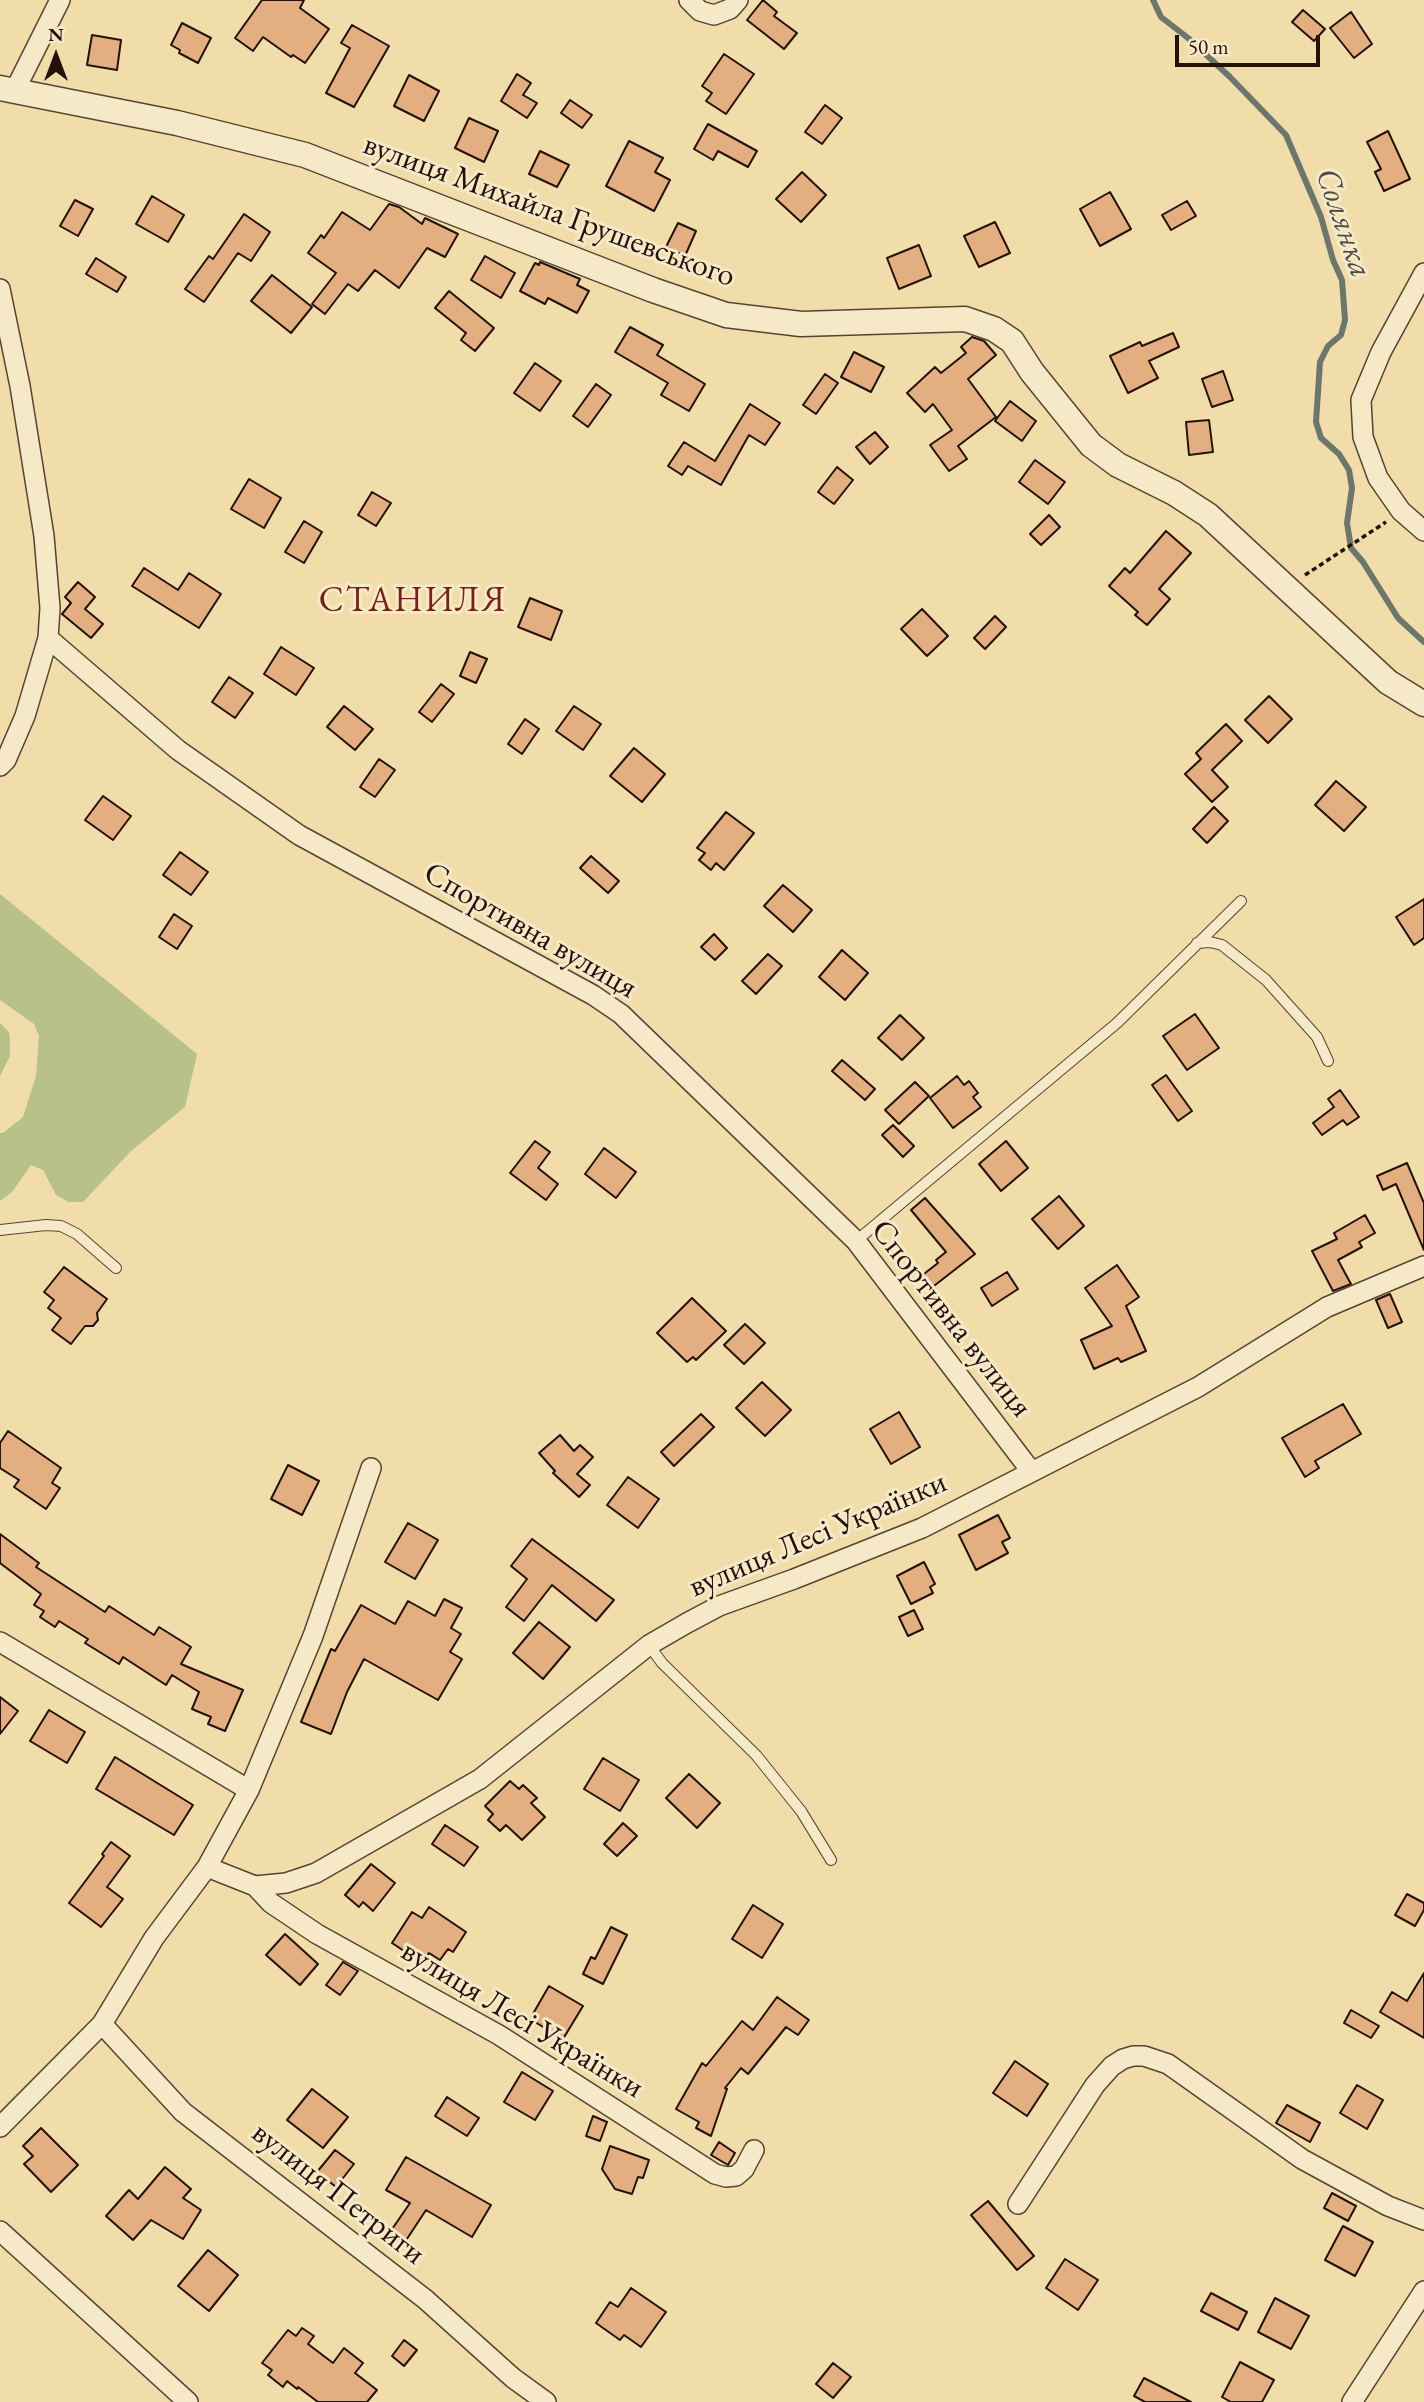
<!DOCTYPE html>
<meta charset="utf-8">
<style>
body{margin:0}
#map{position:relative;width:1424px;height:2402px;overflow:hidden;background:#f0ddaa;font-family:"EB Garamond",serif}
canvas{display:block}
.north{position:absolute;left:21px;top:21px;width:70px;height:70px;-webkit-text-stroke:5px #f5e9c8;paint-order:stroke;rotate:0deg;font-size:19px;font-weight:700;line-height:28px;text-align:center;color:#23110a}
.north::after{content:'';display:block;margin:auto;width:24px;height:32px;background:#23110a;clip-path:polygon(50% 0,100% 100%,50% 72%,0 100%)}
.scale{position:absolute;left:1175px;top:35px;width:145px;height:32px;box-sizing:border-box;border:4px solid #23110a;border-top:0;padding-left:9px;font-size:21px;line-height:24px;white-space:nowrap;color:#23110a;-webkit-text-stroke:5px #f5e9c8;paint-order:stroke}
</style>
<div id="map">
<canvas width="1424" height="2402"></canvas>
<div class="north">N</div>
<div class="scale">50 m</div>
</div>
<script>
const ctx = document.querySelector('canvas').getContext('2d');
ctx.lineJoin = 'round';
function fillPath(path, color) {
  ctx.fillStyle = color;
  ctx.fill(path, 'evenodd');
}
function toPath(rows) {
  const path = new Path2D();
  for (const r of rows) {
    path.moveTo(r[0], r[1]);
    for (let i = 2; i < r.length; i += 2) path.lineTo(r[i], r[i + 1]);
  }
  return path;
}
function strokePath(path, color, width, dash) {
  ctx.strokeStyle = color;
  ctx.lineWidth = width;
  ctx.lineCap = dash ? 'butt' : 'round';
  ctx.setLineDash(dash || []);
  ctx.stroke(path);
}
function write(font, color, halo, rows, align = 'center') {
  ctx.font = font + ' "EB Garamond",serif';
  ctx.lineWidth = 6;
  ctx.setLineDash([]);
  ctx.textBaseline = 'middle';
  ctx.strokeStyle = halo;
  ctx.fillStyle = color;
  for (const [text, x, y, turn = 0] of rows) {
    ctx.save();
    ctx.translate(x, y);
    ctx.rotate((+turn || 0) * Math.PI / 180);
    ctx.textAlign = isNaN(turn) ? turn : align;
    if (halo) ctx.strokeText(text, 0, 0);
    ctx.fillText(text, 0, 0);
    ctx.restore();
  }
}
const green = toPath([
 [0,894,197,1054,185,1107,131,1151,83,1202,69,1202,56,1195,43,1170,31,1165,12,1192,0,1201,0,1133,3,1133,23,1117,36,1076,39,1036,34,1024,0,1000],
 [0,1023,9,1032,10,1040,10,1056,0,1076]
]);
const stream = toPath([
 [1153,0,1161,17,1188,38,1230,77,1286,135,1321,217,1333,260,1342,280,1345,320,1341,335,1328,346,1320,362,1316,422,1321,438,1339,454,1349,470,1352,488,1347,523,1351,548,1363,562,1398,618,1424,642]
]);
const building = toPath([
 [262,0,304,0,300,8,329,29,305,63,293,55,291,57,263,37,253,51,235,38,262,0],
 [763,0,777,12,774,16,797,33,784,49,747,20,763,0],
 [1303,10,1325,29,1314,41,1292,22,1303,10],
 [1351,12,1372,44,1354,58,1330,28,1351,12],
 [182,23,211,38,198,63,179,53,180,50,171,45,182,23],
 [352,25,389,46,354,107,326,93,350,48,341,43,352,25],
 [92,35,121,40,117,70,87,65,92,35],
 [724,54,754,74,726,114,706,101,712,93,702,86,724,54],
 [517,74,531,83,523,95,537,103,527,118,501,101,517,74],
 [409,75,439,91,424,121,394,106,409,75],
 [570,100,592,115,582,128,561,113,570,100],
 [825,105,842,118,822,144,805,132,825,105],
 [469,118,498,131,484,162,455,148,469,118],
 [708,124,757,151,748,167,718,151,713,160,694,149,708,124],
 [1388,131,1410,179,1384,191,1375,172,1381,169,1367,142,1388,131],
 [629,141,663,158,655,172,670,180,654,211,606,186,629,141],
 [540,151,569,165,557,187,529,174,540,151],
 [802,172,826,195,801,222,776,199,802,172],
 [1110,192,1131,229,1100,246,1080,209,1110,192],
 [152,196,184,215,168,242,136,224,152,196],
 [75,200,93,209,78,236,60,226,75,200],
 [1187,201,1196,216,1171,230,1162,215,1187,201],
 [389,204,399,207,422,224,425,218,458,234,445,257,427,248,399,288,375,270,358,291,348,284,325,314,312,304,336,273,308,253,321,235,324,238,342,212,370,230,389,204],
 [244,214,270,232,251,261,238,253,204,302,185,289,209,256,213,259,244,214],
 [995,222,1010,253,979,267,964,236,995,222],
 [678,223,696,231,685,256,666,247,678,223],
 [919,245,931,276,899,289,887,258,919,245],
 [485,256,515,273,501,298,471,280,485,256],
 [96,258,126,277,117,292,86,274,96,258],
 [540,262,580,279,577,285,589,291,577,313,548,298,545,304,520,291,535,263,539,265,540,262],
 [272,275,312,307,291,333,251,301,272,275],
 [449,291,494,328,475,351,461,340,466,333,435,308,449,291],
 [630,327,663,345,657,355,705,384,689,411,661,395,668,383,615,352,630,327],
 [1173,333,1179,347,1149,361,1158,378,1128,393,1110,356,1140,342,1142,346,1173,333],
 [972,337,984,341,996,355,968,379,996,417,958,446,967,459,949,471,930,445,952,430,933,404,925,412,907,393,935,367,941,373,966,353,961,347,972,337],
 [854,352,884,367,871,392,841,377,854,352],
 [535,363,561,381,540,411,514,393,535,363],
 [1223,371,1233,400,1212,407,1202,379,1223,371],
 [825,374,838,383,816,414,803,405,825,374],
 [596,384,611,395,588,427,573,416,596,384],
 [1010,401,1036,421,1022,441,995,421,1010,401],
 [750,404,780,423,765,445,749,435,721,485,688,466,682,475,668,466,684,442,715,461,750,404],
 [1209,420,1213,452,1189,455,1186,422,1209,420],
 [875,432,888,447,870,464,856,447,875,432],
 [1035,460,1065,482,1048,504,1019,482,1035,460],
 [837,467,853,480,834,504,818,492,837,467],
 [249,479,281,498,264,528,231,509,249,479],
 [372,492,391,503,376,526,358,515,372,492],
 [1049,515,1060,527,1041,545,1030,534,1049,515],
 [304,521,322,532,304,563,285,552,304,521],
 [1166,531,1191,553,1159,589,1170,599,1147,625,1135,615,1138,612,1109,586,1125,568,1130,573,1166,531],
 [144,568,178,590,189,573,221,594,199,628,132,586,144,568],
 [78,582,95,597,85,609,103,624,91,638,62,614,71,603,65,597,78,582],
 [530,598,562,611,551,640,518,627,530,598],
 [922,609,948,636,927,656,901,629,922,609],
 [995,616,1006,627,985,649,974,638,995,616],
 [281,647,314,668,296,695,264,674,281,647],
 [470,652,487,659,476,683,460,676,470,652],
 [229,677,253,693,235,718,212,702,229,677],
 [441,684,454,694,432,722,419,712,441,684],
 [1269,696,1292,719,1268,743,1245,720,1269,696],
 [344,706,373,729,355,750,327,727,344,706],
 [574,706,601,724,583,750,556,731,574,706],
 [525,719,539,729,522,754,508,744,525,719],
 [1226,724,1242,741,1212,770,1228,787,1212,802,1185,774,1201,759,1196,753,1226,724],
 [634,748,665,774,642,802,610,776,634,748],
 [379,759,395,770,375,797,360,787,379,759],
 [1336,781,1366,807,1344,831,1315,805,1336,781],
 [103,796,131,816,113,840,85,820,103,796],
 [1214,807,1228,821,1207,843,1193,829,1214,807],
 [726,812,754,833,724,870,716,863,711,870,699,860,705,853,697,848,726,812],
 [180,852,208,872,191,895,163,875,180,852],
 [591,856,619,881,608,893,580,868,591,856],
 [783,885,812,910,793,932,764,906,783,885],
 [1424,899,1424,938,1414,945,1396,917,1424,899],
 [174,914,192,926,177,949,159,937,174,914],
 [714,934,727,948,715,960,701,947,714,934],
 [842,950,868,973,845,1000,819,977,842,950],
 [768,954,782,966,756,994,742,981,768,954],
 [1195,1014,1219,1048,1187,1070,1163,1036,1195,1014],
 [900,1015,924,1038,902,1060,878,1038,900,1015],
 [842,1060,875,1089,865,1100,832,1071,842,1060],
 [1166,1075,1192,1111,1178,1121,1152,1085,1166,1075],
 [957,1076,964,1085,969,1081,978,1093,973,1097,981,1107,953,1128,930,1098,957,1076],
 [915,1082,929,1096,899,1124,885,1110,915,1082],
 [1340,1090,1359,1117,1347,1125,1343,1120,1322,1135,1313,1123,1334,1107,1328,1099,1340,1090],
 [893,1125,914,1146,903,1157,882,1135,893,1125],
 [535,1141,550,1152,538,1168,558,1184,546,1200,510,1173,535,1141],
 [1006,1141,1028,1168,1001,1191,979,1164,1006,1141],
 [604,1148,636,1172,616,1198,585,1174,604,1148],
 [1407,1163,1424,1203,1424,1250,1396,1184,1383,1190,1377,1176,1407,1163],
 [1059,1196,1084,1226,1058,1249,1032,1219,1059,1196],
 [925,1198,975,1254,930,1289,920,1277,938,1263,936,1260,946,1252,911,1210,925,1198],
 [1365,1215,1375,1233,1359,1242,1362,1247,1338,1260,1351,1284,1333,1291,1312,1251,1337,1239,1334,1233,1365,1215],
 [1117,1265,1139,1297,1126,1306,1146,1351,1121,1362,1118,1358,1094,1369,1081,1340,1112,1326,1085,1288,1117,1265],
 [64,1267,107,1299,97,1313,98,1320,93,1326,85,1326,71,1344,52,1330,61,1318,48,1308,54,1300,44,1292,64,1267],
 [1007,1272,1018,1289,992,1306,981,1288,1007,1272],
 [1390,1294,1402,1322,1388,1328,1376,1300,1390,1294],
 [692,1298,726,1331,696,1360,693,1357,687,1362,657,1333,692,1298],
 [745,1324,765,1343,744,1364,724,1345,745,1324],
 [762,1382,791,1410,765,1436,736,1408,762,1382],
 [1343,1404,1361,1434,1315,1461,1319,1468,1305,1477,1282,1438,1343,1404],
 [899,1412,920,1447,891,1464,870,1429,899,1412],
 [701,1414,714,1427,674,1466,661,1452,701,1414],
 [8,1431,61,1468,52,1483,60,1488,46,1509,14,1487,19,1480,0,1468,0,1443,8,1431],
 [560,1435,574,1451,580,1445,593,1457,577,1474,590,1485,579,1497,553,1473,555,1471,539,1453,560,1435],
 [288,1465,319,1481,302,1515,271,1499,288,1465],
 [628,1477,659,1499,638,1528,607,1505,628,1477],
 [998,1515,1010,1538,1002,1542,1008,1553,976,1570,959,1535,998,1515],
 [408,1523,438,1540,415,1579,385,1562,408,1523],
 [0,1534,39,1563,36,1567,105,1612,109,1606,154,1635,159,1627,191,1647,181,1664,243,1690,225,1731,208,1724,211,1717,192,1709,199,1692,172,1675,166,1685,123,1657,119,1664,85,1643,88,1639,59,1621,55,1627,40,1617,44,1611,34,1605,41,1594,0,1563,0,1534],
 [532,1539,614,1600,596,1621,552,1585,524,1621,506,1607,527,1579,511,1566,532,1539],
 [924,1562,935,1584,930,1587,933,1593,911,1604,897,1576,924,1562],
 [444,1599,462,1608,451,1628,461,1634,450,1652,462,1659,438,1700,364,1659,347,1692,331,1734,301,1722,331,1649,335,1651,361,1605,395,1624,408,1601,435,1616,444,1599],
 [914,1610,923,1629,908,1636,899,1617,914,1610],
 [539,1622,570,1647,543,1679,513,1653,539,1622],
 [0,1697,18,1711,0,1734,0,1697],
 [49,1710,85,1732,67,1763,30,1741,49,1710],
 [115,1757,193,1805,174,1835,96,1789,115,1757],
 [603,1758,639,1780,620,1811,584,1789,603,1758],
 [689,1774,720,1803,697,1828,666,1798,689,1774],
 [510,1781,519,1789,523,1785,537,1798,531,1803,545,1817,522,1840,506,1825,500,1831,488,1820,493,1814,485,1806,510,1781],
 [623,1823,637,1836,617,1856,604,1844,623,1823],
 [445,1825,478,1847,464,1866,432,1844,445,1825],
 [111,1842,130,1856,107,1887,123,1899,101,1927,69,1903,104,1856,102,1854,111,1842],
 [371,1864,395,1883,373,1911,363,1902,359,1907,345,1895,371,1864],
 [1407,1894,1424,1903,1424,1910,1415,1926,1395,1915,1407,1894],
 [753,1905,783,1924,762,1958,732,1939,753,1905],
 [429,1907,466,1932,453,1952,448,1949,440,1960,429,1953,427,1956,421,1952,416,1959,392,1943,412,1912,422,1918,429,1907],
 [611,1927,627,1935,603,1984,583,1974,591,1957,595,1959,611,1927],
 [285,1934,318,1964,300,1985,266,1955,285,1934],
 [343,1962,358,1971,340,1995,326,1985,343,1962],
 [1424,1973,1424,2038,1380,2012,1392,1992,1407,2001,1424,1973],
 [549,1986,583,2006,563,2039,530,2019,549,1986],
 [777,1997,809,2020,798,2035,786,2027,748,2074,741,2068,725,2088,727,2089,711,2136,696,2128,699,2122,676,2109,702,2063,706,2066,742,2021,753,2030,777,1997],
 [1351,2010,1379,2026,1371,2038,1344,2023,1351,2010],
 [1015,2061,1048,2084,1027,2116,993,2093,1015,2061],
 [522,2072,553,2091,535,2120,504,2102,522,2072],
 [1357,2085,1383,2100,1367,2129,1340,2113,1357,2085],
 [312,2089,348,2117,323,2148,287,2120,312,2089],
 [447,2097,479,2118,467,2136,435,2116,447,2097],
 [1287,2105,1320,2123,1310,2142,1276,2123,1287,2105],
 [593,2116,607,2122,600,2141,586,2136,593,2116],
 [41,2128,78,2165,51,2192,24,2164,33,2156,23,2146,41,2128],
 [719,2142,735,2153,728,2165,711,2155,719,2142],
 [610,2146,649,2160,643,2178,638,2177,632,2194,615,2189,602,2169,610,2146],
 [335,2150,354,2164,336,2187,317,2172,335,2150],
 [406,2157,491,2205,472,2237,426,2210,403,2245,388,2235,410,2203,386,2190,406,2157],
 [165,2167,191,2189,183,2198,201,2210,183,2239,151,2220,133,2240,106,2216,129,2190,138,2199,165,2167],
 [1332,2193,1356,2206,1348,2221,1324,2208,1332,2193],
 [988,2201,1034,2256,1017,2270,971,2215,988,2201],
 [1343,2226,1373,2242,1355,2276,1325,2260,1343,2226],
 [208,2250,238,2275,209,2311,178,2286,208,2250],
 [1065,2259,1098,2280,1078,2310,1046,2288,1065,2259],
 [631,2288,666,2312,641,2347,624,2335,620,2340,596,2323,610,2302,618,2307,631,2288],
 [1211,2293,1247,2312,1238,2330,1201,2311,1211,2293],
 [1275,2298,1309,2316,1291,2349,1258,2332,1275,2298],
 [302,2328,314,2336,308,2344,333,2363,344,2348,363,2363,355,2373,377,2390,367,2402,318,2402,298,2387,297,2389,287,2381,283,2387,268,2375,272,2370,262,2363,288,2330,296,2336,302,2328],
 [404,2340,417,2350,404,2366,392,2356,404,2340],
 [1240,2362,1274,2380,1262,2402,1231,2402,1222,2397,1240,2362],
 [833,2363,851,2377,833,2398,816,2384,833,2363],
 [1144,2378,1191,2402,1145,2402,1134,2396,1144,2378]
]);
const path = toPath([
 [1305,575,1386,522]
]);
const service = toPath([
 [1197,943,1210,942,1222,945,1266,980,1317,1037,1328,1061],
 [0,1230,46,1225,61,1226,77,1234,116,1268],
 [856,1241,1117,1023,1241,901],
 [649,1645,662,1663,756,1755,801,1811,831,1860]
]);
const minor = toPath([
 [689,0,700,11,714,15,730,9,738,0],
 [15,90,60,0],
 [1424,273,1381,352,1361,400,1363,437,1378,478,1401,511,1424,531],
 [0,289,20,386,44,536,50,608,48,638,25,716,6,760,0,766],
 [48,638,178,750,299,835,593,995,621,1014,856,1241,1031,1471],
 [0,1642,249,1790],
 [207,1867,255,1886,286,1883,316,1873,480,1779,649,1645,687,1623,719,1606,794,1579,922,1528,1198,1387,1327,1307,1424,1266],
 [255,1886,271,1903,317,1934,499,2035,715,2174,726,2177,736,2176,744,2169,754,2150],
 [102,2024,183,2112,425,2299,513,2378,546,2402],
 [0,2127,102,2024,154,1938,207,1867,249,1790,313,1636,371,1468],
 [1018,2204,1095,2085,1112,2066,1123,2059,1133,2056,1144,2056,1168,2064,1302,2159,1388,2206,1424,2220],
 [0,2231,188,2402],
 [1352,2402,1424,2291]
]);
const tertiary = toPath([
 [0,88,177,123,305,155,653,290,726,315,801,324,965,319,994,329,1012,341,1032,372,1091,445,1118,465,1174,493,1208,515,1388,682,1424,704]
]);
const streetNames = [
 ["вулиця Михайла Грушевського",549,211,20],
 ["Спортивна вулиця",530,931,30],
 ["Спортивна вулиця",951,1319,52],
 ["вулиця Лесі Українки",818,1535,-23],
 ["вулиця Лесі Українки",522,2020,31],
 ["вулиця Петриги",338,2194,38]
];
const waterNames = [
 ["Солянка",1343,223,71]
];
const quarterNames = [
 ["СТАНИЛЯ",413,601]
];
fillPath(green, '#b8c189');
strokePath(stream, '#6b776d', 6);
fillPath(building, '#e3af81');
strokePath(building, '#23110a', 2);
strokePath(service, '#564432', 12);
strokePath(minor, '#564432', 22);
strokePath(tertiary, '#564432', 27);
strokePath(path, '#23110a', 3.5, [5, 3.5]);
strokePath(service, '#f5e9c8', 10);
strokePath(minor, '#f5e9c8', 19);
strokePath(tertiary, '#f5e9c8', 24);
write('32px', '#23110a', '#f5e9c8', streetNames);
write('italic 33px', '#4d4c44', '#f5e9c8', waterNames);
ctx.letterSpacing = '2px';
write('35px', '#7a1f14', '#f5e9c8', quarterNames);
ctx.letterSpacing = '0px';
</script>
